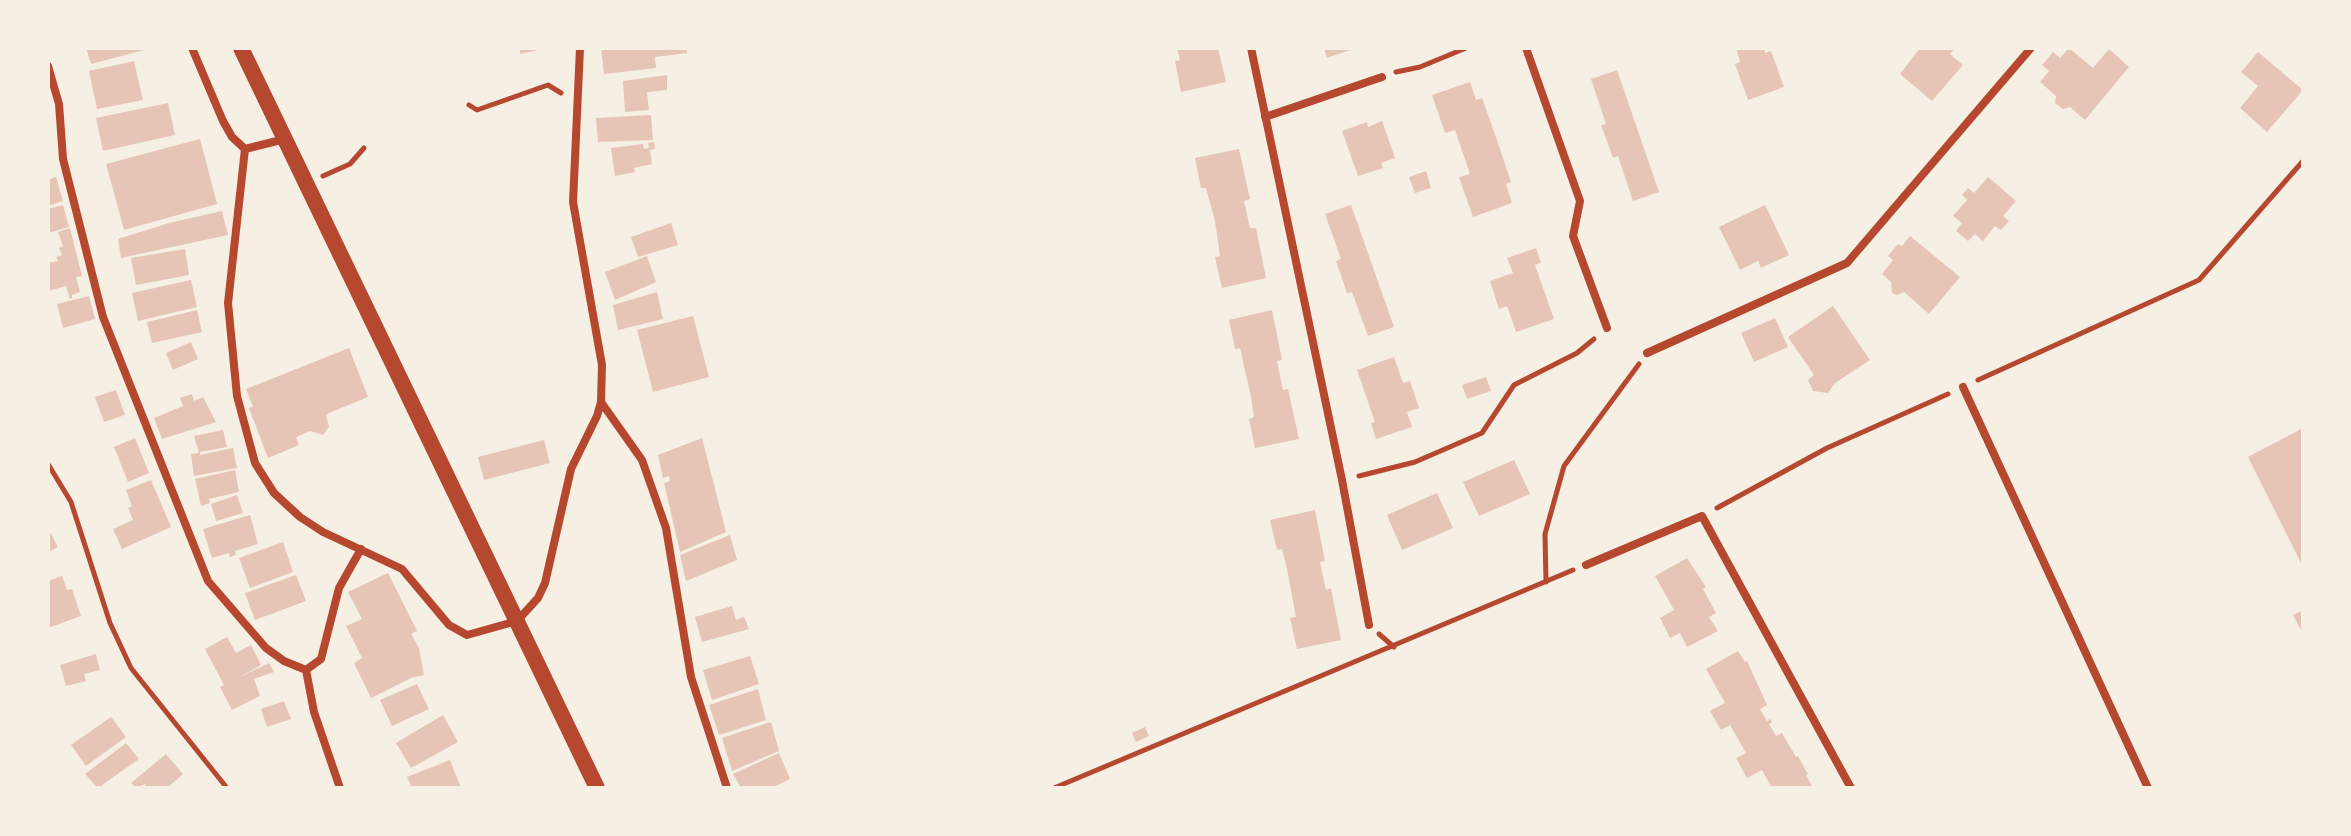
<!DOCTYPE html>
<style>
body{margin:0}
#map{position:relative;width:2351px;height:836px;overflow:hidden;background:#f6efe4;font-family:Signika,sans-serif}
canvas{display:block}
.frame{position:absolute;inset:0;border:50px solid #f6efe4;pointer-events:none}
</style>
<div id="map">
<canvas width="2351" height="836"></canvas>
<div class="frame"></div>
</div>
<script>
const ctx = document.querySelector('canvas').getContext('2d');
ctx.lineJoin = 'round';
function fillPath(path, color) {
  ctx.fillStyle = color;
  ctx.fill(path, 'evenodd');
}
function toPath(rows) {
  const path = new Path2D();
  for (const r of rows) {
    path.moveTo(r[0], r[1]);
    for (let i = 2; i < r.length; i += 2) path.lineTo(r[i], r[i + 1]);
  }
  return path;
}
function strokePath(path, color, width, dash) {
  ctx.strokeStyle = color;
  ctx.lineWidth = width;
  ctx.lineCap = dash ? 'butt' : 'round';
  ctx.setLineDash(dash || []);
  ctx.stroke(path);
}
const building = toPath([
 [86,48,148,48,148,49,91,64],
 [520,48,547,48,520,54],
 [601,48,687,48,687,53,655,57,656,68,604,74],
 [1177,48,1218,48,1226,82,1181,92,1175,61,1180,60],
 [1324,48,1356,48,1327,58],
 [1736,48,1764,48,1765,53,1771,51,1784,87,1748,100,1735,64,1740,62],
 [1920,48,1955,48,1950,54,1963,65,1932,101,1900,74],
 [2069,48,2093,68,2109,49,2129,67,2085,120,2070,107,2063,109,2055,103,2056,96,2040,82,2049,71,2042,65,2053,52,2060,58],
 [2258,52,2303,90,2267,132,2240,108,2258,86,2241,72],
 [134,61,143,100,97,109,89,71],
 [1617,70,1659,192,1633,201,1618,156,1613,158,1607,141,1601,125,1606,124,1591,79],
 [667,75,667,90,647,92,649,110,625,112,623,81],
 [1470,82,1476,100,1482,98,1497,140,1511,182,1506,184,1512,203,1473,217,1459,177,1470,174,1455,130,1445,133,1432,95],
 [168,103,175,135,103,151,96,118],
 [651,115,653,140,598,142,596,118],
 [1382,121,1395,158,1381,163,1383,168,1358,176,1342,131,1367,122,1368,127],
 [200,139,217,204,124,230,106,164],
 [654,142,655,149,650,150,652,164,634,168,635,172,615,176,611,148,643,144,644,149,649,148,648,143],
 [1239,149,1250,199,1244,201,1250,228,1256,228,1266,278,1222,288,1215,257,1220,256,1215,221,1206,188,1201,188,1195,158],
 [1426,171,1431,188,1415,193,1409,177],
 [56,177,63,201,48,206,48,180],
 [1988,177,2016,201,2003,216,2009,221,2001,230,1995,226,1983,241,1975,234,1968,241,1956,231,1962,223,1953,216,1967,200,1962,195,1968,188,1974,193],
 [63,205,69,227,48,233,48,209],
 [1351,205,1394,327,1368,336,1352,292,1347,293,1336,261,1341,259,1325,214],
 [1765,205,1789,255,1761,268,1758,261,1740,270,1719,227],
 [222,211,228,235,121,258,118,239,169,223],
 [671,223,678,245,638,257,631,237],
 [70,228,82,276,76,277,80,292,72,295,72,298,70,299,66,286,48,291,48,263,58,261,56,257,62,255,59,248,63,246,58,232],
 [1910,236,1960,277,1929,314,1904,292,1897,295,1892,293,1891,282,1882,274,1893,260,1888,256,1898,244,1902,246],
 [1536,248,1541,263,1535,265,1554,319,1516,332,1507,306,1499,309,1490,281,1513,273,1507,258],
 [185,249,189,275,136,285,131,258],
 [647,256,656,282,615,300,605,272],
 [191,280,197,307,138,321,132,293],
 [657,292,663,319,618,330,613,305],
 [89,296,95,319,63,328,57,304],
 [1833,306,1870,360,1835,383,1828,393,1813,391,1808,380,1814,375,1788,337],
 [197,310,202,332,152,343,147,322],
 [1272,310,1282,360,1277,361,1283,390,1288,389,1299,439,1255,448,1249,419,1254,417,1251,397,1240,348,1235,349,1229,320],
 [693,316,709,377,653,392,637,330],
 [1775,318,1788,347,1754,362,1741,333],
 [191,342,198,359,173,370,166,353],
 [349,348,368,397,329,413,326,415,329,427,323,435,310,431,296,437,299,445,268,458,249,408,253,407,246,389],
 [1394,357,1403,383,1410,381,1419,408,1407,412,1412,427,1376,439,1371,423,1375,422,1357,370],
 [1486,377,1491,391,1467,399,1462,385],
 [116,390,125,415,104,422,95,397],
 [192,394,194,401,203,397,216,422,162,439,154,418,183,406,180,398],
 [2303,428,2303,567,2248,457],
 [223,430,227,447,200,452,200,455,233,448,237,468,194,476,191,454,199,453,194,436],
 [135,438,149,473,128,482,114,447],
 [702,438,726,532,680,552,664,483,670,481,669,476,663,478,658,455],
 [544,440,550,463,484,480,478,457],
 [1514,460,1530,494,1479,516,1463,482],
 [235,470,239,492,209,499,210,503,201,506,195,479],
 [151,480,171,527,122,549,113,529,133,520,128,508,132,506,126,490],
 [1437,493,1453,528,1402,550,1387,515],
 [237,495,243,513,216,521,211,504],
 [1315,510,1325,561,1320,562,1326,590,1331,588,1341,640,1297,649,1290,618,1296,617,1287,569,1282,549,1277,550,1270,520],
 [250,515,258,544,235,551,236,555,230,557,229,553,212,558,203,529],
 [48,528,58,547,48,552],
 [730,535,737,560,686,581,680,555],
 [283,542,293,572,250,588,239,558],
 [1687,558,1706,587,1703,589,1716,613,1709,617,1718,631,1687,647,1680,633,1670,638,1660,618,1674,610,1655,576],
 [388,573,417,631,411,634,419,648,424,675,411,678,371,698,354,663,362,658,346,626,362,619,348,592],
 [296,575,306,601,255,620,245,593],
 [62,576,67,590,72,589,81,616,48,628,48,581],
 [732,606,736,620,744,617,749,629,702,642,695,617],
 [2303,610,2303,634,2293,615],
 [227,637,236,653,251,645,261,665,238,678,269,663,274,672,254,679,260,696,232,710,220,687,224,685,205,649],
 [1738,651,1745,662,1747,661,1767,705,1760,709,1767,721,1770,719,1772,722,1769,724,1776,736,1782,733,1796,757,1798,756,1808,774,1806,775,1812,786,1810,788,1772,788,1762,770,1747,778,1736,758,1746,753,1730,725,1721,730,1710,711,1725,703,1706,669],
 [96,654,100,670,84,674,86,681,66,686,60,665],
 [750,656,759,684,712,700,703,670],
 [417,684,429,709,392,726,380,700],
 [758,689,766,720,719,735,709,705],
 [284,701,291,719,267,727,261,709],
 [443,715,458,742,411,768,396,743],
 [111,717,126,737,86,766,71,745],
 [771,722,779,751,732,771,722,738],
 [1145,727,1149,736,1136,742,1132,733],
 [126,743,139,759,98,788,85,774],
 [779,753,790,779,772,788,741,788,733,774],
 [166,754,183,774,167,788,148,788,145,784,136,788,131,783],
 [450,760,461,788,412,788,407,777]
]);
const path = toPath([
 [1396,72,1420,67,1466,48],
 [469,105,477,110,548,85,561,93],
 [323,176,350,164,364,148],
 [1978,380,2199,280,2303,161],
 [48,464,71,502,110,623,131,668,227,788],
 [1359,476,1415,462,1482,433,1514,385,1577,353,1594,339],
 [1717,508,1827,448,1948,394],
 [1546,582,1545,534,1564,466,1639,364],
 [1379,634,1394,647],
 [1054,788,1573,570]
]);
const minor = toPath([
 [192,48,223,121,232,137,245,149],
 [1251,48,1342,480,1369,625],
 [1526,48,1580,201,1573,236,1607,328],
 [48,66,59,104,63,159,103,317,208,581,266,648,284,661,306,670,321,659,339,588,361,549],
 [1265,117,1382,77],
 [245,149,228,303,237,396,255,463,274,493,300,517,323,532,402,569,449,625,467,635,517,621,538,598,545,583,571,469,597,416,601,402,602,365,573,202,580,48],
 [245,149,285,139],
 [1647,353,1847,263,2031,48],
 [1963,387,2148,788],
 [601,402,642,460,666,528,691,677,727,788],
 [1586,565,1702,516,1851,788],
 [306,670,314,712,340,788]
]);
const secondary = toPath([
 [241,48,597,788]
]);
fillPath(building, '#e6c5b7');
strokePath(path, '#b5482f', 5);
strokePath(minor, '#b5482f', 8);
strokePath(secondary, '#b5482f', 16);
</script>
